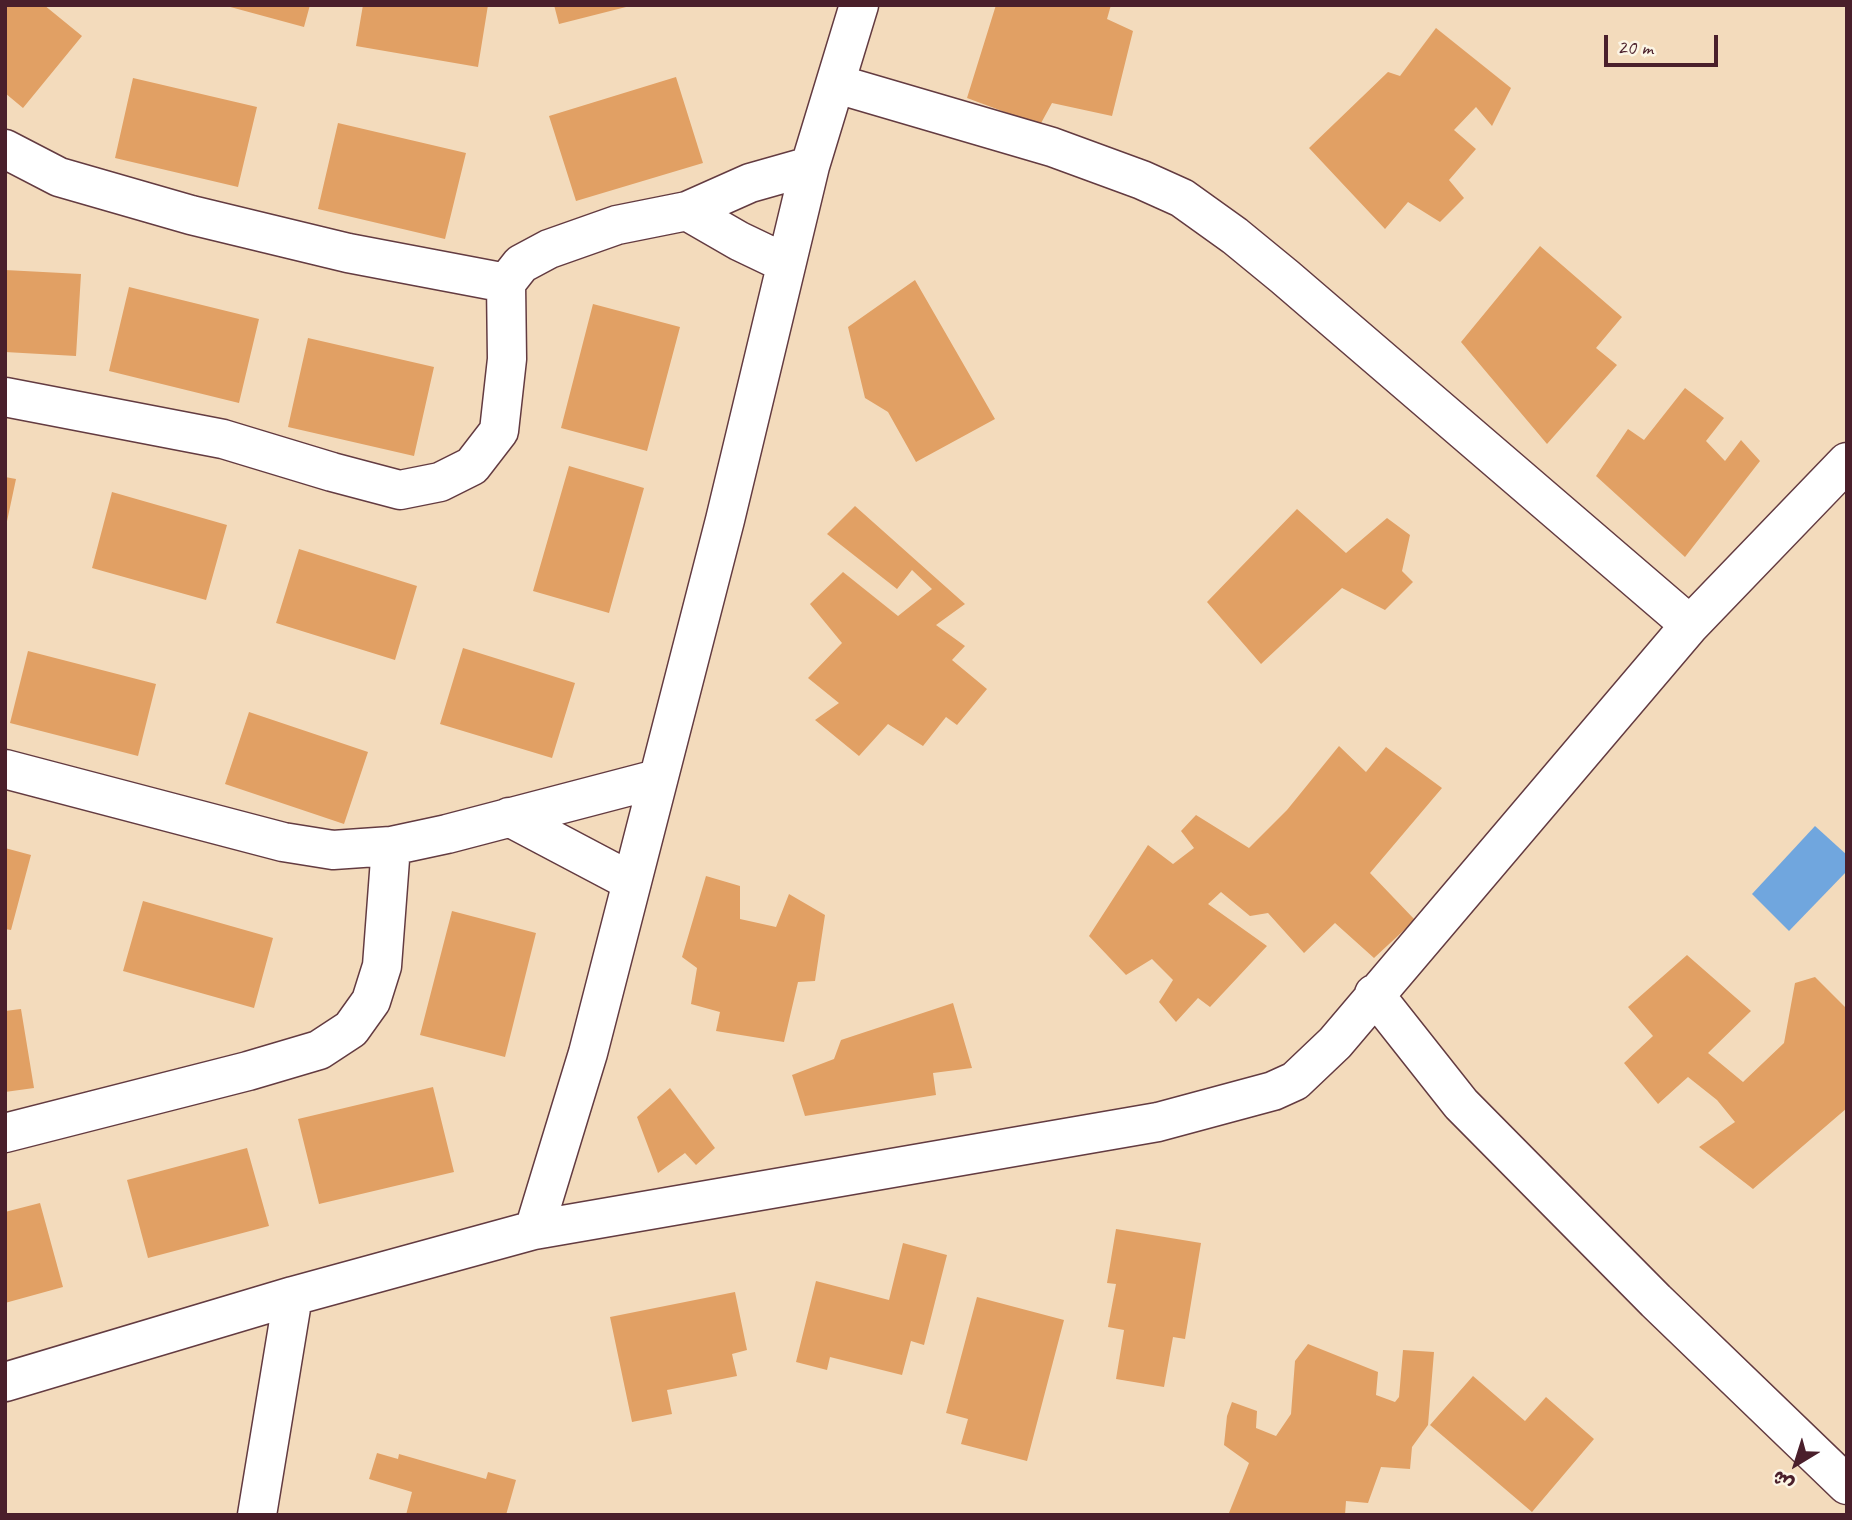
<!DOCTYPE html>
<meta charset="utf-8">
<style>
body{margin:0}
#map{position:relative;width:1852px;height:1520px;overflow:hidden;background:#f3dbbc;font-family:Caveat,"Playpen Sans Arabic",sans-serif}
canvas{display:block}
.frame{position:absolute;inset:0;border:7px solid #4a1f2b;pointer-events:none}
.north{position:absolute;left:1761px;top:1429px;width:70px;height:70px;-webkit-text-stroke:5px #fcf5e5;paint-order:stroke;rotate:218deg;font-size:19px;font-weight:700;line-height:28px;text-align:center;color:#4a1f2b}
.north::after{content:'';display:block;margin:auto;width:24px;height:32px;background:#4a1f2b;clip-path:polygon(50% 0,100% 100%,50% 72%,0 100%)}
.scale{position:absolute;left:1604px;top:35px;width:114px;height:32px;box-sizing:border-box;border:4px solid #4a1f2b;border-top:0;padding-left:9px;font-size:21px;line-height:24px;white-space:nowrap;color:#4a1f2b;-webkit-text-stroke:5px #fcf5e5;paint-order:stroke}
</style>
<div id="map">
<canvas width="1852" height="1520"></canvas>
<div class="frame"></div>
<div class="north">ش</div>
<div class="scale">20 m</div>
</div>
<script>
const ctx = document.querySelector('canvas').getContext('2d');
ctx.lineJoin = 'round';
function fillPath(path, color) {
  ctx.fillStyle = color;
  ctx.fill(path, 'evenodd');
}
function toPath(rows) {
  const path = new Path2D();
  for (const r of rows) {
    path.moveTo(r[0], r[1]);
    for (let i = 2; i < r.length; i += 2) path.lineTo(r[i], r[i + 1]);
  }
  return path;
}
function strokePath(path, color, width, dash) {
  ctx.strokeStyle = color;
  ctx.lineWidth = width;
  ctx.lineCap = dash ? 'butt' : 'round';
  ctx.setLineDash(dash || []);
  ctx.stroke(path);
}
const water = toPath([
 [1815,826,1847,855,1847,871,1789,931,1752,894]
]);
const building = toPath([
 [5,5,44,5,82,36,23,108,5,93],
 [223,5,310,5,304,27],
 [363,5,488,5,478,67,356,46],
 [554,5,630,5,630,6,559,24],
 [996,5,1111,5,1107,19,1133,31,1112,116,1052,103,1040,125,967,98],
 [1436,28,1511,88,1492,126,1476,107,1454,130,1476,149,1449,180,1464,198,1440,222,1408,202,1385,229,1309,148,1388,72,1400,76],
 [676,77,703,163,576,201,549,116],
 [133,78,257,107,238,187,115,158],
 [338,123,466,153,445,239,318,209],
 [1540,246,1622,317,1596,348,1617,365,1547,444,1461,342],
 [5,270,81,274,76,356,5,352],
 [915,280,995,419,916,462,888,412,865,398,848,327],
 [129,287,259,319,239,403,109,371],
 [593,304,680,327,647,451,561,428],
 [308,338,434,367,414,456,288,427],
 [1685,388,1724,418,1706,441,1725,461,1741,440,1760,461,1685,557,1596,476,1628,429,1644,440],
 [569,466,644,488,609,613,533,591],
 [5,477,16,479,6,526,5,526],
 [112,492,227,525,206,600,92,568],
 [855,506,965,604,936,625,965,646,952,660,987,689,957,725,946,717,923,746,888,724,859,756,815,720,839,703,808,678,842,643,810,604,843,572,898,616,932,589,912,570,897,589,827,534],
 [1297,509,1346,553,1387,518,1410,535,1402,571,1413,582,1385,610,1342,588,1261,664,1207,602],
 [299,549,417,586,395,660,276,623],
 [463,648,575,683,552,758,440,724],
 [28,651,156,684,138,756,10,723],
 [249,712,368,752,344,824,225,784],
 [1339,746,1366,772,1386,747,1442,788,1370,873,1415,920,1374,958,1335,923,1304,953,1268,913,1250,916,1221,892,1208,904,1267,946,1210,1007,1198,998,1176,1022,1159,1002,1173,980,1152,959,1126,975,1089,936,1148,845,1173,864,1194,848,1181,831,1196,815,1249,848,1287,810],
 [5,848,31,855,11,930,5,929],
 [706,876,740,886,740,919,776,927,789,894,825,915,815,981,798,982,784,1042,716,1031,720,1012,691,1004,697,968,682,957],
 [143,901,273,938,254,1008,123,971],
 [452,911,536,933,505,1057,420,1035],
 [1687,955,1751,1011,1708,1053,1743,1082,1784,1043,1795,983,1815,977,1847,1009,1847,1108,1753,1189,1699,1147,1735,1122,1717,1100,1688,1077,1658,1104,1624,1063,1653,1036,1628,1007],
 [953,1003,972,1068,933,1073,936,1095,805,1116,792,1075,834,1059,841,1040],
 [21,1009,34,1088,5,1092,5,1011],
 [433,1087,454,1172,319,1204,298,1119],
 [670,1088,715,1148,696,1165,685,1153,658,1173,637,1117],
 [247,1148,269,1226,148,1258,127,1180],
 [40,1203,63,1287,5,1303,5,1212],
 [1116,1229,1201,1243,1185,1339,1173,1337,1164,1387,1116,1379,1124,1330,1108,1327,1116,1284,1107,1283],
 [903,1243,947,1255,924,1345,911,1341,902,1375,830,1357,827,1370,796,1362,816,1281,889,1300],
 [735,1292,747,1350,732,1354,737,1376,667,1390,672,1414,632,1422,610,1317],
 [977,1297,1064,1320,1027,1461,961,1444,968,1419,946,1413],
 [1308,1344,1378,1372,1376,1395,1395,1402,1399,1397,1403,1350,1434,1352,1428,1425,1412,1447,1410,1469,1381,1467,1368,1503,1346,1501,1345,1515,1231,1515,1229,1513,1249,1463,1224,1445,1227,1416,1232,1402,1257,1411,1256,1428,1276,1436,1291,1414,1295,1361],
 [1473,1376,1525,1421,1546,1397,1594,1439,1532,1512,1430,1425],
 [377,1453,398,1459,399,1454,486,1479,488,1472,516,1480,506,1515,406,1515,412,1492,369,1479]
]);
const minor = toPath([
 [837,84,1052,147,1142,180,1182,198,1235,236,1285,277,1690,625],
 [5,149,59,177,191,215,348,253,506,283],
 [687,211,739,241,785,263],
 [5,397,223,439,332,472,400,490,440,482,472,466,499,431,507,359,506,283,521,264,549,249,617,225,687,211,750,183,810,166],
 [5,769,283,842,333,850,391,846,447,834,657,779],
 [509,817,632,882],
 [1374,994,1461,1104,1656,1301,1847,1485],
 [5,1133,248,1071,319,1050,351,1029,371,1001,382,966,391,846],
 [534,1230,588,1053,725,520,810,166,859,5],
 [5,1382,293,1296,534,1230,1158,1122,1273,1091,1295,1081,1335,1043,1690,625,1847,462],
 [257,1515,293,1296]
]);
fillPath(water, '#70a6de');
fillPath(building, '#e1a064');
strokePath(minor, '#633b41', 41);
strokePath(minor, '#fff', 38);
</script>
